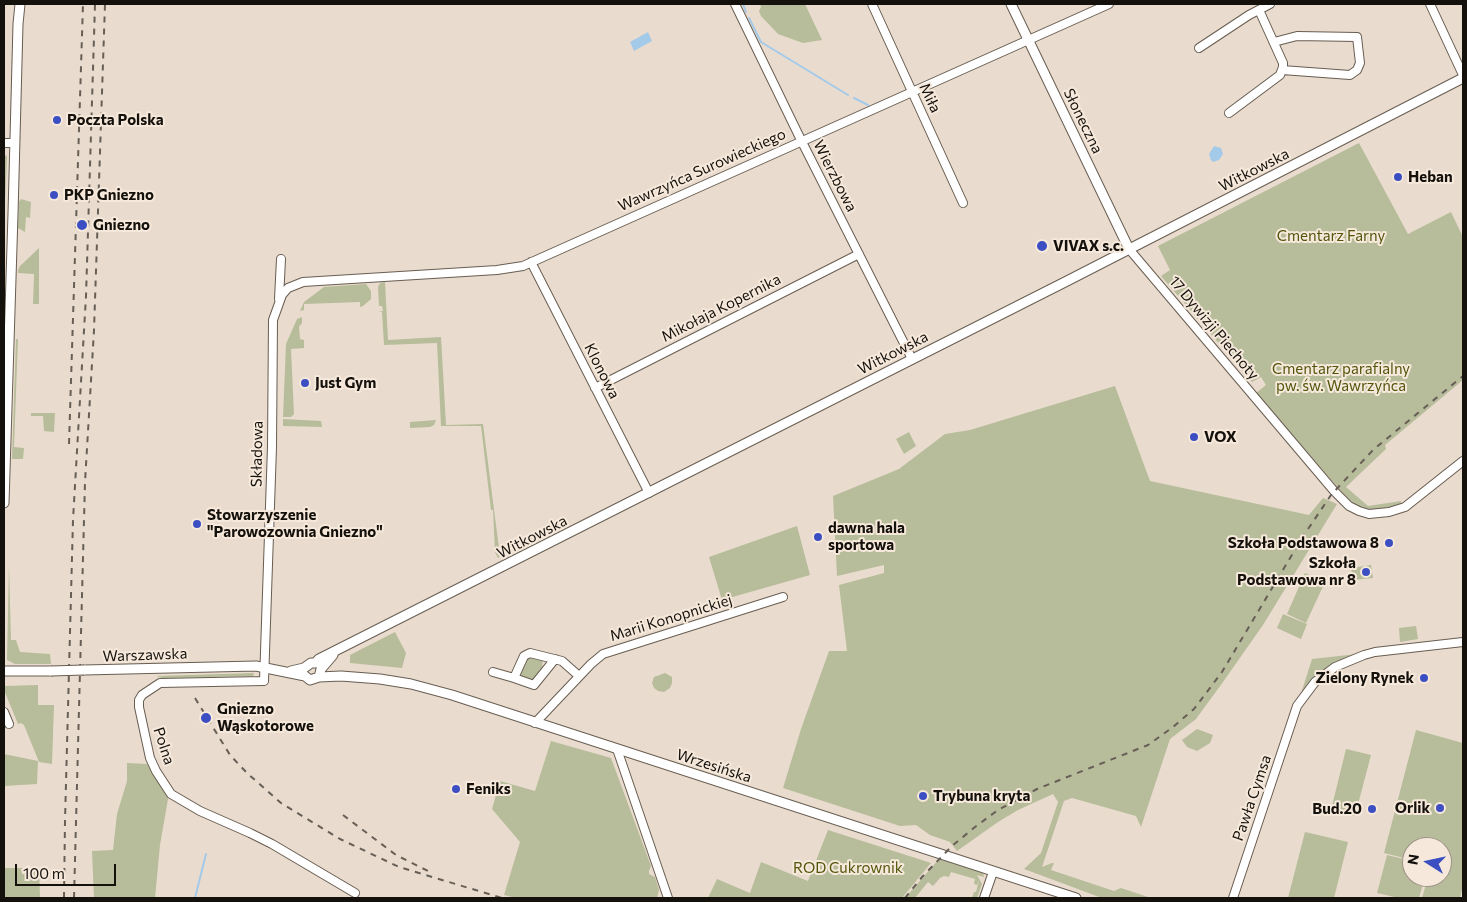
<!DOCTYPE html>
<meta charset="utf-8">
<style>
body{margin:0}
#map{position:relative;width:1467px;height:902px;overflow:hidden;background:#e9dcce;font-family:Commissioner,sans-serif}
canvas{display:block}
.frame{position:absolute;inset:0;border:5px solid #14100b;pointer-events:none}
.north{position:absolute;left:1402px;top:837px;width:50px;height:50px;box-sizing:border-box;background:#f6e9db;border:1px solid #9c9288;border-radius:50%;rotate:280deg;font-size:14px;font-weight:700;line-height:20px;text-align:center;color:#14100b}
.north::after{content:'';display:block;margin:auto;width:18px;height:22px;background:#3c4fc2;clip-path:polygon(50% 0,100% 100%,50% 72%,0 100%)}
.scale{position:absolute;left:15px;top:864px;width:101px;height:22px;box-sizing:border-box;border:2px solid #14100b;border-top:0;padding-left:6px;font-size:15px;line-height:18px;white-space:nowrap;color:#14100b;-webkit-text-stroke:4px #f6e9db;paint-order:stroke}
</style>
<div id="map">
<canvas width="1467" height="902"></canvas>
<div class="frame"></div>
<div class="north">N</div>
<div class="scale">100 m</div>
</div>
<script>
const ctx = document.querySelector('canvas').getContext('2d');
ctx.lineJoin = 'round';
function fillPath(path, color) {
  ctx.fillStyle = color;
  ctx.fill(path, 'evenodd');
}
function toPath(rows) {
  const path = new Path2D();
  for (const r of rows) {
    path.moveTo(r[0], r[1]);
    for (let i = 2; i < r.length; i += 2) path.lineTo(r[i], r[i + 1]);
  }
  return path;
}
function strokePath(path, color, width, dash) {
  ctx.strokeStyle = color;
  ctx.lineWidth = width;
  ctx.lineCap = dash ? 'butt' : 'round';
  ctx.setLineDash(dash || []);
  ctx.stroke(path);
}
function write(font, color, halo, rows, align = 'center') {
  ctx.font = font + ' Commissioner,sans-serif';
  ctx.lineWidth = 4;
  ctx.setLineDash([]);
  ctx.textBaseline = 'middle';
  ctx.strokeStyle = halo;
  ctx.fillStyle = color;
  for (const [text, x, y, turn = 0] of rows) {
    ctx.save();
    ctx.translate(x, y);
    ctx.rotate((+turn || 0) * Math.PI / 180);
    ctx.textAlign = isNaN(turn) ? turn : align;
    if (halo) ctx.strokeText(text, 0, 0);
    ctx.fillText(text, 0, 0);
    ctx.restore();
  }
}
const green = toPath([
 [760,4,805,4,822,40,803,43,778,34,761,16,759,11,761,7],
 [1359,143,1408,234,1451,212,1463,237,1463,380,1385,445,1386,449,1346,487,1368,506,1401,501,1401,504,1396,506,1372,510,1355,505,1341,491,1256,393,1266,385,1261,377,1252,382,1161,276,1170,270,1158,246],
 [4,155,7,156,4,228],
 [21,199,31,202,30,218,26,217,25,232,18,228,19,202],
 [39,248,39,304,33,304,34,274,18,273,18,270,20,266],
 [385,282,388,340,441,337,446,425,483,424,500,556,498,558,495,552,493,510,491,510,481,426,441,426,437,343,384,345,382,312,379,311,383,311,382,306,379,306,378,287,380,283],
 [366,284,371,291,371,299,363,306,360,307,360,302,304,304,304,310,300,311,304,302,324,287],
 [302,317,302,323,299,327,300,339,304,340,304,348,291,349,294,414,291,417,283,417,286,344,297,319],
 [16,339,18,339,14,447,24,448,23,459,12,459],
 [1115,386,1150,481,1309,515,1323,498,1337,504,1263,625,1223,682,1196,719,1170,739,1141,827,1136,816,1072,798,1064,801,1042,867,1052,863,1054,863,1051,870,1114,891,1121,888,1151,898,1102,898,1024,869,1041,853,1058,802,1053,794,1018,810,998,822,957,851,950,842,930,835,916,825,900,826,783,788,801,729,829,651,847,651,839,585,884,573,884,565,837,576,833,496,899,469,945,434,970,430],
 [31,413,55,413,54,432,44,431,43,416,31,416],
 [283,419,321,421,322,427,285,426,283,426],
 [436,420,434,425,430,427,410,428,410,422],
 [909,432,916,446,904,454,896,439],
 [797,526,810,575,722,600,709,557],
 [9,565,11,640,16,640,20,652,50,654,51,664,15,664,7,660],
 [1371,565,1373,578,1353,580,1351,568],
 [1305,573,1325,582,1306,623,1287,614],
 [1283,614,1307,624,1301,639,1277,628],
 [1416,626,1418,639,1400,642,1399,628],
 [395,632,406,653,402,668,350,663,350,655],
 [1375,652,1352,659,1315,682,1297,706,1312,659],
 [531,657,543,661,542,665,543,666,532,681,518,677,526,658],
 [254,673,253,676,163,678,156,676],
 [665,673,672,677,672,683,670,688,664,692,658,691,654,688,652,683,654,677],
 [38,685,38,705,54,705,52,764,39,762,24,725,21,723,18,724,4,690,4,686],
 [1197,729,1213,735,1210,743,1197,751,1187,747,1182,740],
 [1416,730,1463,743,1463,885,1460,898,1422,898,1428,877,1442,877,1442,847,1412,847,1412,860,1384,853],
 [551,741,611,758,651,866,649,871,649,874,655,877,659,890,657,898,516,898,504,895,520,842,492,809,500,781,535,791],
 [1346,749,1371,755,1355,816,1331,810],
 [4,754,38,761,37,784,4,786],
 [127,763,147,764,166,793,168,799,160,845,155,898,94,898,92,851,113,850,117,814,127,781],
 [828,830,931,863,902,898,708,898,717,879,750,893,761,862,808,881],
 [1305,832,1348,842,1334,898,1288,898],
 [1387,855,1412,861,1412,877,1425,877,1419,898,1399,898,1377,893],
 [939,859,983,873,984,877,977,875,982,884,977,898,972,898,974,892,976,892,979,880,977,885,974,884,975,879,951,872,949,877,944,876,940,878,933,886,928,882,915,898,905,898],
 [4,868,39,868,40,898,4,898]
]);
const water = toPath([
 [648,32,652,41,634,51,630,42],
 [1214,146,1221,148,1223,154,1219,160,1213,162,1211,160,1209,154]
]);
const stream = toPath([
 [743,4,746,12],
 [749,18,761,42,848,95],
 [854,98,868,105],
 [195,898,206,854]
]);
const minor = toPath([
 [735,4,801,140,912,359],
 [872,4,963,203],
 [1430,4,1463,75],
 [1274,42,1297,36,1357,37,1360,63,1357,70,1350,75,1282,70],
 [1199,48,1249,15,1270,4],
 [1229,113,1280,75,1283,67,1283,63,1259,10],
 [4,143,15,143],
 [1129,249,1334,491,1349,506,1359,511,1369,514,1389,512,1405,507,1463,461],
 [531,262,649,493],
 [279,299,281,259],
 [595,388,859,254],
 [555,659,534,685,514,678,524,656,530,653,562,661,579,676],
 [493,672,514,678],
 [4,712,9,724],
 [535,723,591,664,603,654,783,597],
 [617,749,668,898],
 [355,893,272,844,250,833,200,811,171,794,156,771,150,758,139,707,139,700,142,695,160,683,264,681,272,447,273,320,282,295,288,288,303,282,497,270,523,266,1109,4],
 [984,898,993,872],
 [1233,898,1297,706,1315,682,1335,667,1364,655,1375,652,1463,642]
]);
const tertiary = toPath([
 [1011,4,1129,249],
 [4,503,13,214,18,24,20,4],
 [315,663,319,659,1067,281,1463,78],
 [84,670,256,666,305,676,310,680,319,677,341,676,380,679,411,684,452,695,1076,898],
 [4,671,51,671],
 [291,671,304,668,311,663,315,663],
 [319,677,321,669,333,655]
]);
const rail = toPath([
 [69,444,83,4],
 [195,698,230,755,247,773,281,803,340,839,399,867,502,898],
 [343,815,396,855,428,871],
 [64,898,65,821,73,520,86,296,95,4],
 [74,898,85,482,94,330,105,4],
 [905,898,922,877,952,846,975,827,998,810,1037,789,1148,745,1173,727,1194,709,1222,672,1302,538,1331,495,1373,450,1463,376]
]);
const tertiaryBridge = toPath([
 [51,671,84,670]
]);
const markers = [
 [57,120,5,"#3c4fc2"],
 [1398,177,5,"#3c4fc2"],
 [54,195,5,"#3c4fc2"],
 [82,225,6,"#3c4fc2"],
 [1042,246,6,"#3c4fc2"],
 [305,383,5,"#3c4fc2"],
 [1194,437,5,"#3c4fc2"],
 [197,524,5,"#3c4fc2"],
 [818,537,5,"#3c4fc2"],
 [1389,543,5,"#3c4fc2"],
 [1366,572,5,"#3c4fc2"],
 [1424,678,5,"#3c4fc2"],
 [206,718,6,"#3c4fc2"],
 [456,789,5,"#3c4fc2"],
 [923,796,5,"#3c4fc2"],
 [1440,808,5,"#3c4fc2"],
 [1372,809,5,"#3c4fc2"]
];
const streetNames = [
 ["Miła",930,98,65],
 ["Słoneczna",1083,121,64],
 ["Wawrzyńca Surowieckiego",702,170,-24],
 ["Witkowska",1254,170,-27],
 ["Wierzbowa",835,176,63],
 ["Mikołaja Kopernika",721,308,-27],
 ["17 Dywizji Piechoty",1214,328,50],
 ["Witkowska",893,353,-27],
 ["Klonowa",602,371,63],
 ["Składowa",257,454,-89],
 ["Witkowska",532,537,-27],
 ["Marii Konopnickiej",671,618,-17],
 ["Warszawska",145,655,-2],
 ["Polna",164,746,72],
 ["Wrzesińska",714,766,18],
 ["Pawła Cymsa",1252,798,-71]
];
const poiNames = [
 ["Poczta Polska",67,120],
 ["Heban",1408,177],
 ["PKP Gniezno",64,195],
 ["Gniezno",93,225],
 ["VIVAX s.c.",1053,246],
 ["Just Gym",315,383],
 ["VOX",1204,437],
 ["Stowarzyszenie",207,515],
 ["\"Parowozownia Gniezno\"",207,532],
 ["dawna hala",828,528],
 ["sportowa",828,545],
 ["Szkoła Podstawowa 8",1379,543,"right"],
 ["Szkoła",1356,563,"right"],
 ["Podstawowa nr 8",1356,580,"right"],
 ["Zielony Rynek",1414,678,"right"],
 ["Gniezno",217,709],
 ["Wąskotorowe",217,726],
 ["Feniks",466,789],
 ["Trybuna kryta",933,796],
 ["Orlik",1430,808,"right"],
 ["Bud.20",1362,809,"right"]
];
const parkNames = [
 ["Cmentarz Farny",1331,236],
 ["Cmentarz parafialny",1341,369],
 ["pw. św. Wawrzyńca",1341,386],
 ["ROD Cukrownik",848,868]
];
fillPath(green, '#b7bc9a');
fillPath(water, '#a4caea');
strokePath(stream, '#a4caea', 2);
strokePath(minor, '#685d51', 10);
strokePath(tertiary, '#685d51', 11);
strokePath(minor, '#fff', 8);
strokePath(tertiary, '#fff', 9);
strokePath(rail, '#675f57', 2, [6, 6]);
strokePath(tertiaryBridge, '#685d51', 11, []);
strokePath(tertiaryBridge, '#fff', 9);
for (const [x, y, r, color] of markers) {
  const dot = new Path2D();
  dot.arc(x, y, r, 0, 2 * Math.PI);
  ctx.fillStyle = color;
  ctx.fill(dot);
  strokePath(dot, '#f6e9db', 2);
}
write('15px', '#14100b', '#f6e9db', streetNames);
write('bold 15px', '#14100b', '#f6e9db', poiNames, 'left');
write('15px', '#50550a', '#f6e9db', parkNames);
</script>
